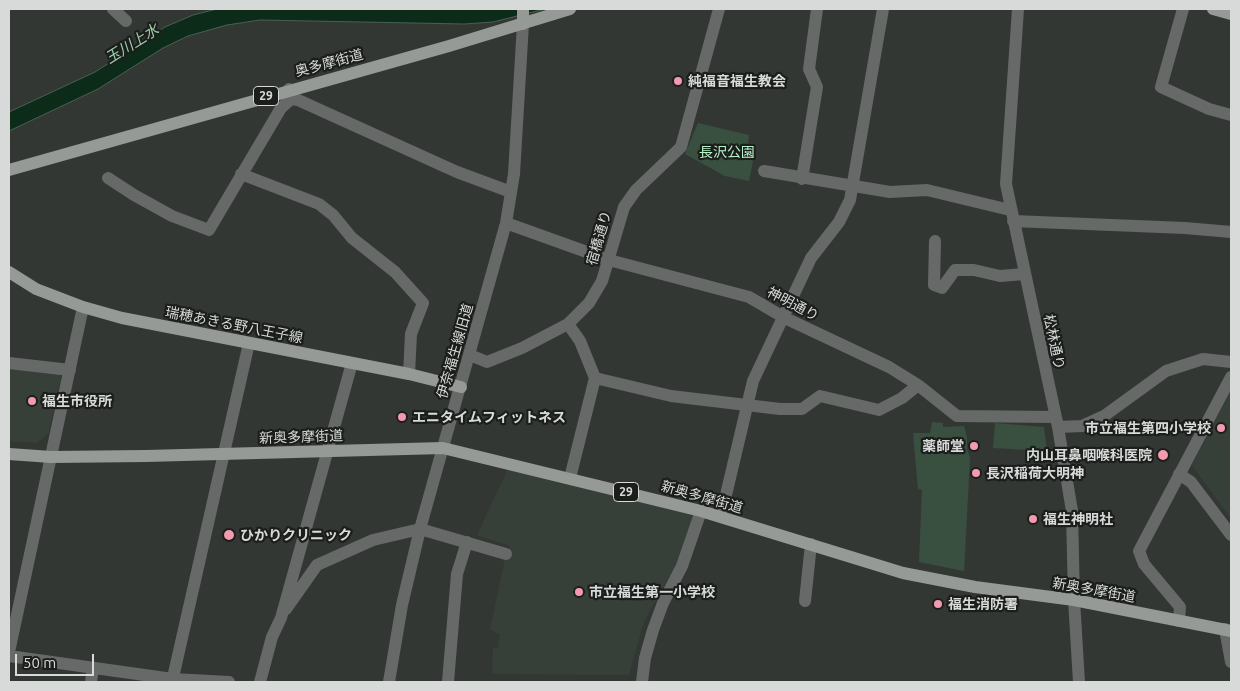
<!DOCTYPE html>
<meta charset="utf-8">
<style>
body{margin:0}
#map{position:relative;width:1240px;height:691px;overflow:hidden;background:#333734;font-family:Ubuntu,sans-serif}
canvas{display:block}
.frame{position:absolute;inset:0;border:10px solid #d7dad8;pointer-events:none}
.scale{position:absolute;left:15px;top:654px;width:79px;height:22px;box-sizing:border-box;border:2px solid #d7dad8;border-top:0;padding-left:6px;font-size:15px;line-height:18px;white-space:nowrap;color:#d7dad8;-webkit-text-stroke:4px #1c1e1c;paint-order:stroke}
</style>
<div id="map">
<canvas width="1240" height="691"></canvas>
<div class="frame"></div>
<div class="scale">50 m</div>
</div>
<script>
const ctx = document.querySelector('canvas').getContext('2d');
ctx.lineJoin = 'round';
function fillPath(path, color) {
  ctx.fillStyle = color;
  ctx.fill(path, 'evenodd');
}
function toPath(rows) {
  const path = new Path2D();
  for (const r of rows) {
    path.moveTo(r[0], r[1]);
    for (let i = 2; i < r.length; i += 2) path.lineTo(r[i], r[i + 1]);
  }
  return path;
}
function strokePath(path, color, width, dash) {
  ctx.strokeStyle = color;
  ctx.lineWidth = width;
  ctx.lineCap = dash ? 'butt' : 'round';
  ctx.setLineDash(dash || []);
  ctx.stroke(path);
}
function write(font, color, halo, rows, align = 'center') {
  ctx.font = font + ' Ubuntu,"Noto Sans JP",sans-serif';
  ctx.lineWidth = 4.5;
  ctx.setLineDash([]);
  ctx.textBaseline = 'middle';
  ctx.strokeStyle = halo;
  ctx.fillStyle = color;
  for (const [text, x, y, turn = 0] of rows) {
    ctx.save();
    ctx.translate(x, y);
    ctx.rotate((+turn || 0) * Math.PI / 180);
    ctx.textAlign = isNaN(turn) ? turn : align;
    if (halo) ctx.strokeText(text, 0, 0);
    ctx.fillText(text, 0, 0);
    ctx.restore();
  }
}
const built = toPath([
 [9,368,59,373,61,377,48,434,37,443,9,441],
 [1231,391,1231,519,1192,465],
 [508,469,699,514,677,564,644,621,629,675,492,674,493,648,498,649,500,634,490,630,505,559,510,546,477,535]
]);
const green = toPath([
 [698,123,749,135,748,143,756,145,749,181,725,176,685,154],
 [932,422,943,423,943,427,964,426,967,437,967,449,970,458,964,571,919,562,922,490,918,489,913,433,930,433],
 [995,423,1044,427,1047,451,993,448]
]);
const water = toPath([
 [217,9,545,9,493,22,464,24,260,20,227,25,188,36,163,48,98,89,9,131,9,112,95,72,165,27,193,15,217,9]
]);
const minor = toPath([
 [113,9,126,21],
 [1018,9,1006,184,1058,427,1072,511,1074,600,1079,682],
 [1183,9,1161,87,1209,109,1231,115],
 [291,99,298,100,457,172,511,192],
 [764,171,890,192,927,190,1010,210],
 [241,174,319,204,333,215,352,238,395,272,423,303,411,334,409,374],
 [108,178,134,195,172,216,209,230,281,108,291,99,289,89],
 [802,179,817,87,809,69,817,9],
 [1013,221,1185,228,1231,232],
 [506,223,609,260,749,297,785,318,889,367,918,385,957,416,1055,417],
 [935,241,934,285,942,288,955,270,974,270,1000,276,1024,274],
 [568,324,580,341,595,378,570,478],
 [470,355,487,362,522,348,568,324,589,303,602,281,624,207,636,190,681,147,719,9],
 [9,363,70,370],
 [595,378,671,396,780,409,802,409,820,396,879,410,902,398,918,385],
 [1058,427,1082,426,1104,416,1166,371,1203,359,1231,362],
 [1179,474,1191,482,1231,535],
 [721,516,753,381,811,258,839,222,850,200,883,9],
 [805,601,811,544],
 [286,609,317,565,373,540,420,529,506,554],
 [1179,621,1180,607,1144,564,1139,551,1231,377],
 [1225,629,1231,662],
 [9,652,83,307],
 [9,656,173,679,229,682],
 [91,682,93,668],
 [172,682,249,343],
 [260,682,272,637,281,618,352,363],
 [389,682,402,605,420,529,506,223,514,174,523,24],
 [448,682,457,574,467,542],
 [642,682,645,658,653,630,663,603,682,566,701,511]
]);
const major = toPath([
 [523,9,523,24],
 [1213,9,1231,14],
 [9,170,449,46,570,9],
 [9,272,36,289,83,307,122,318,409,374,461,387],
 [9,454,51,457,146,456,443,448,701,511,903,573,975,587,1074,600,1231,631]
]);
const markers = [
 [678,81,5,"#f29aaf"],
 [32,401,5,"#f29aaf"],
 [402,417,5,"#f29aaf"],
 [1221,428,5,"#f29aaf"],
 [974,446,5,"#f29aaf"],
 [1163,455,6,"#f29aaf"],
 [976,473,5,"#f29aaf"],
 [1033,519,5,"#f29aaf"],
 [229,535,6,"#f29aaf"],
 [579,592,5,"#f29aaf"],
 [938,604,5,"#f29aaf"]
];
const shields = [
 [266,96,25],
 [626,492,25]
];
const shieldNames = [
 ["29",266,96],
 ["29",626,492]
];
const streetNames = [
 ["奥多摩街道",329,63,-15],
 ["宿橋通り",599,238,-74],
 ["神明通り",793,304,28],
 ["瑞穂あきる野八王子線",234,325,11],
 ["松林通り",1054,342,78],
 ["伊奈福生線旧道",455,351,-74],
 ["新奥多摩街道",301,437,-2],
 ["新奥多摩街道",702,497,16],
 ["新奥多摩街道",1094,590,10]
];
const poiNames = [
 ["純福音福生教会",688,81],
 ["福生市役所",42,401],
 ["エニタイムフィットネス",412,417],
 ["市立福生第四小学校",1211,428,"right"],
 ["薬師堂",964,446,"right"],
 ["内山耳鼻咽喉科医院",1152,455,"right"],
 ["長沢稲荷大明神",986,473],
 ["福生神明社",1043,519],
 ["ひかりクリニック",240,535],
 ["市立福生第一小学校",589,592],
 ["福生消防署",948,604]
];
const parkNames = [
 ["長沢公園",727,152]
];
const waterNames = [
 ["玉川上水",132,44,-32]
];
fillPath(built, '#364039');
fillPath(green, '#395040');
fillPath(water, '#0c2c19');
strokePath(water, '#496052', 1);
strokePath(minor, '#666967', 12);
strokePath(major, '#969a97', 12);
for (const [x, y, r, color] of markers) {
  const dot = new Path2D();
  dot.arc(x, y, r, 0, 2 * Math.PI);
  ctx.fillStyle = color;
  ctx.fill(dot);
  strokePath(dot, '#1c1e1c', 2);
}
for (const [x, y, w] of shields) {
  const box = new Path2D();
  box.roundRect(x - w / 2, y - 9.5, w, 19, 4);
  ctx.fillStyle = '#1c1e1c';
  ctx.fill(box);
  strokePath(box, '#d7dad8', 1);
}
write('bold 12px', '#d7dad8', null, shieldNames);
write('14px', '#d7dad8', '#1c1e1c', streetNames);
write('bold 14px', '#d7dad8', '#1c1e1c', poiNames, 'left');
write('14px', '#b6f1c8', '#1c1e1c', parkNames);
write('italic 15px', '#99d3ab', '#1c1e1c', waterNames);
</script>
